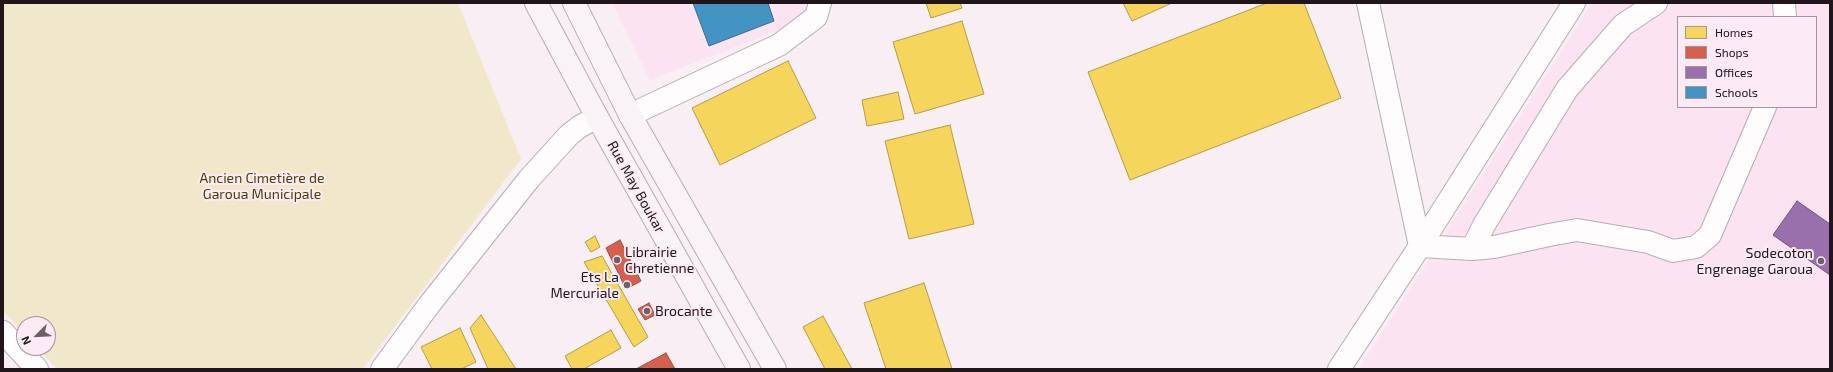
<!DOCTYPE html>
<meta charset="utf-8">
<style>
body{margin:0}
#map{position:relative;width:1833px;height:372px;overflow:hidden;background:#f8eef4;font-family:"Exo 2",sans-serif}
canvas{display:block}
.frame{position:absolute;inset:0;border:4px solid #1f151b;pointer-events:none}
.legend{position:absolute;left:1677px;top:16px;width:140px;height:92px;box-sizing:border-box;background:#fceaf5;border:1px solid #a4959e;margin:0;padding:5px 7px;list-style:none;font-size:12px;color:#1f151b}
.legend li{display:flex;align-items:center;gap:8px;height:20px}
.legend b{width:20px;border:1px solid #a4959e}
.north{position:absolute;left:16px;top:316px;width:40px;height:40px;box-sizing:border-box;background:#fceaf5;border:1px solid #a4959e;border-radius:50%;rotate:246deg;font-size:11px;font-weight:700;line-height:16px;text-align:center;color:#1f151b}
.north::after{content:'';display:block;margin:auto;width:14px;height:18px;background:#6b6167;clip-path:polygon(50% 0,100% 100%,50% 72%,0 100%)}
</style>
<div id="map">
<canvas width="1833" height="372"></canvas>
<div class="frame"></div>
<ul class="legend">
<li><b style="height:11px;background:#f6d55c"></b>Homes</li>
<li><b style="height:11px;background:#d6604d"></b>Shops</li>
<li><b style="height:11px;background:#9970ab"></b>Offices</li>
<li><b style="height:11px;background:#4393c3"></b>Schools</li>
</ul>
<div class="north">N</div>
</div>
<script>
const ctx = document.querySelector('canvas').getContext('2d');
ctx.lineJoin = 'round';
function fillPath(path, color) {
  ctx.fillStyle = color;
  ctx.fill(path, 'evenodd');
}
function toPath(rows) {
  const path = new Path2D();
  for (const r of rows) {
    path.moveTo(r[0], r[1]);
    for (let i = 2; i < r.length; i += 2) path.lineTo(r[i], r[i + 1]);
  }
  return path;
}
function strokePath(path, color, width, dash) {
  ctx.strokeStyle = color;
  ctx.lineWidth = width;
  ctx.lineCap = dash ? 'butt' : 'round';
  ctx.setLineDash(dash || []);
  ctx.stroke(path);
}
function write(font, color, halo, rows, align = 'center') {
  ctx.font = font + ' "Exo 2",sans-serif';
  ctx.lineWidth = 4;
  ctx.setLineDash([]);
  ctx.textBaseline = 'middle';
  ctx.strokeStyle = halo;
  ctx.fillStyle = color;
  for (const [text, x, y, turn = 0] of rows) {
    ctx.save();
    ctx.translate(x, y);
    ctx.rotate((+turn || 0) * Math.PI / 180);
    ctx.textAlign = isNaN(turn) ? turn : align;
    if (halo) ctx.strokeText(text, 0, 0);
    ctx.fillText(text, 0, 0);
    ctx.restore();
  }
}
const built = toPath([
 [612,3,809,3,814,16,650,80],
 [1592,3,1830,3,1830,369,1359,369],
 [1678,17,1816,17,1816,107,1678,107]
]);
const green = toPath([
 [3,3,458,3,521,159,363,369,57,369,38,348,48,348,48,324,24,324,24,333,3,311]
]);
const homes = toPath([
 [926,3,960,3,962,8,931,18,926,3],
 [1123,3,1172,3,1132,21,1123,3],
 [1267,3,1304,3,1341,98,1130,180,1088,72,1267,3],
 [962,21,984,94,915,114,893,42,962,21],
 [788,61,816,118,720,165,692,108,788,61],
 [898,92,904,119,867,126,862,100,898,92],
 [950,125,974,224,909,239,885,141,950,125],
 [595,236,600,247,591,252,585,242,595,236],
 [602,256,648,337,634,347,584,262,602,256],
 [924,283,952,369,886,369,864,303,924,283],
 [481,315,516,369,488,369,470,328,481,315],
 [823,316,852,369,825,369,803,327,823,316],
 [460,328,476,362,461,369,432,369,421,347,460,328],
 [611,330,621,348,584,369,572,369,565,356,611,330]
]);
const shops = toPath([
 [620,240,641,281,626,289,606,248,620,240],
 [649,303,655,315,645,320,638,309,649,303],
 [666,353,675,369,636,369,666,353]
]);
const offices = toPath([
 [1797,201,1830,224,1830,275,1773,235,1797,201]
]);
const schools = toPath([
 [693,3,768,3,774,21,709,46,693,3]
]);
const minor = toPath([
 [1368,3,1420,246,1472,249,1494,247,1549,235,1577,230,1648,242,1673,251,1696,247,1710,235,1765,107],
 [1784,3,1785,17],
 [630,115,779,45,816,17,820,3],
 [1472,249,1484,225,1567,89,1623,25,1656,3],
 [3,332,37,369],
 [382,369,429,305,529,179,569,135,579,127,597,117],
 [1339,369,1420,246,1574,3]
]);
const secondary = toPath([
 [536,3,597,117,739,369],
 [574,3,630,115,775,369]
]);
const markers = [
 [617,260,4,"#6b6167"],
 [1821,261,4,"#6b6167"],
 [627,285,4,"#6b6167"],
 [647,311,4,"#6b6167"]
];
const parkNames = [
 ["Ancien Cimetière de",262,178],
 ["Garoua Municipale",262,194]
];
const streetNames = [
 ["Rue May Boukar",636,187,61]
];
const poiNames = [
 ["Librairie",625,252],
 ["Chretienne",625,268],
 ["Sodecoton",1813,253,"right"],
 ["Engrenage Garoua",1813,269,"right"],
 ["Ets La",619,277,"right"],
 ["Mercuriale",619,293,"right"],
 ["Brocante",655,311]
];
fillPath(built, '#fbe3f2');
fillPath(green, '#f1e8cb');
fillPath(homes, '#f6d55c');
strokePath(homes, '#b69b48', 1);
fillPath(shops, '#d6604d');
strokePath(shops, '#9f4a3e', 1);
fillPath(offices, '#9970ab');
strokePath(offices, '#745580', 1);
fillPath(schools, '#4393c3');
strokePath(schools, '#386d91', 1);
strokePath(minor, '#b6adb3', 24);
strokePath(secondary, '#b6adb3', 24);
strokePath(minor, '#fefcfd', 22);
strokePath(secondary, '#f9f3f7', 22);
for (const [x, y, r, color] of markers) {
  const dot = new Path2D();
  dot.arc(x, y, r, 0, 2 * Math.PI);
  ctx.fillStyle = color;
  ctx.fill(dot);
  strokePath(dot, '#fceaf5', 1.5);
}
write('14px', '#4b4400', '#fceaf5', parkNames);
write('14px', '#1f151b', '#fceaf5', streetNames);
write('14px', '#1f151b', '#fceaf5', poiNames, 'left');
</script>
